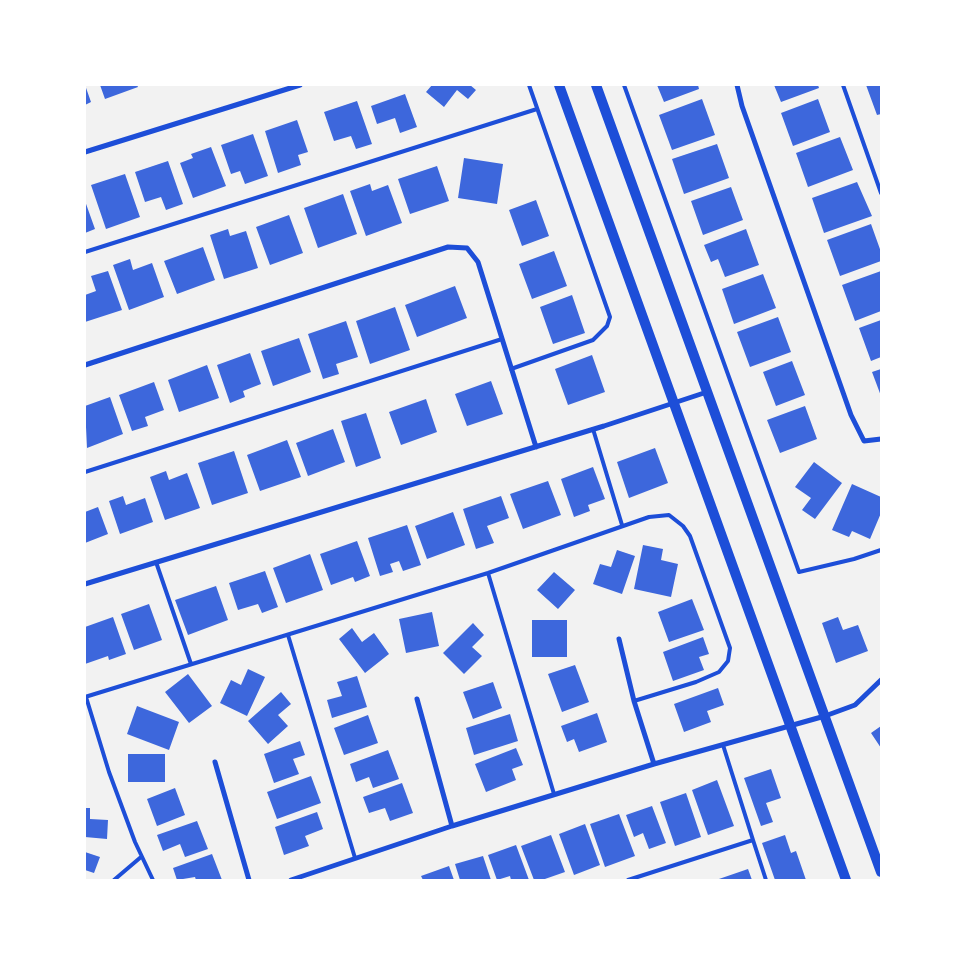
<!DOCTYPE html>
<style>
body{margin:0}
#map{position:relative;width:966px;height:965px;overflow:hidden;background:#f2f2f2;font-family:Poppins,sans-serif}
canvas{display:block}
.frame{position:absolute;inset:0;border:86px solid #fff;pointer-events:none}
</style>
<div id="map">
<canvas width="966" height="965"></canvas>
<div class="frame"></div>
</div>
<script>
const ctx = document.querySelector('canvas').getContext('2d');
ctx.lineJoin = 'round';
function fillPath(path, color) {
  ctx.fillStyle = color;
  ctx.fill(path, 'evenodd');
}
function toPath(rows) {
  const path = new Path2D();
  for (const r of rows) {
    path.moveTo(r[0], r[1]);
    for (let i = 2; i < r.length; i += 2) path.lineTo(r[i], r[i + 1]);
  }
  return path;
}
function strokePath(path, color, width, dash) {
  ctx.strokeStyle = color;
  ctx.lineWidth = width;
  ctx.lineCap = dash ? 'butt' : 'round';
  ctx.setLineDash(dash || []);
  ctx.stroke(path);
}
const building = toPath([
 [85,85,91,102,85,105],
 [100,85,137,85,138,87,105,99],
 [432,85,470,85,476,90,468,99,457,90,444,107,426,92],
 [657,85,698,85,699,89,664,102],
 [774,85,818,85,819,88,781,102],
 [866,85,881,85,881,114,877,115],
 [405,94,417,127,400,133,395,118,377,124,371,106],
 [702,99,715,135,672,150,659,115],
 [818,99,830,132,793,146,781,113],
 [357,101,372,144,356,149,351,136,334,141,324,112],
 [297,120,308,152,298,155,301,165,278,173,265,131],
 [253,134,268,176,245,184,240,171,231,174,221,145],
 [840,137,853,170,808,187,796,153],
 [717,144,729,178,684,194,672,159],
 [211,147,226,186,193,198,180,163,193,158,191,154],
 [464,158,503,164,497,204,458,198],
 [168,161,183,204,166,210,161,197,145,202,135,172],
 [437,166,449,201,410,214,398,179],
 [125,174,140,217,106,229,91,185],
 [857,182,872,216,824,233,812,198],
 [370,184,372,191,388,185,402,223,366,236,350,191],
 [731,187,743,220,703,235,691,201],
 [343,194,357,234,318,248,304,208],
 [536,200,549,236,522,246,509,210],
 [85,201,95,229,85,233],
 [289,215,303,253,270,265,256,227],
 [871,224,881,252,881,261,840,276,827,240],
 [228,229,230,236,246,231,258,268,224,279,210,235],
 [746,229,759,265,725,277,718,259,711,262,704,245],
 [203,247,215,280,177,294,164,261],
 [554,251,567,286,532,299,519,264],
 [130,259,133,270,152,263,164,297,129,310,113,265],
 [108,271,122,310,85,322,85,295,96,291,91,276],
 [881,271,881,311,855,321,842,285],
 [763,274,776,308,734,324,722,289],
 [455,286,467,318,417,337,405,305],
 [572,295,585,333,553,344,540,307],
 [395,307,410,350,370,364,356,321],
 [778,317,791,352,750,367,737,332],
 [881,320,881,357,871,361,859,328],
 [346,321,358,357,336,364,339,374,323,379,308,334],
 [299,338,311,372,273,386,261,351],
 [250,353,261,384,243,391,245,397,230,403,217,365],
 [592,355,605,392,568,405,555,369],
 [792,361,805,395,776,406,763,372],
 [207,365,219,398,179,412,168,380],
 [881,369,881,396,872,372],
 [491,381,503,414,467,426,455,394],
 [154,382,164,410,145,417,148,426,132,431,119,395],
 [110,397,123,434,87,448,85,406],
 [426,399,437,432,401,445,389,412],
 [805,406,817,439,780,453,767,420],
 [366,413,381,458,356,467,341,421],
 [333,429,345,462,308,476,296,443],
 [287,440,301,477,260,491,247,455],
 [655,448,668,483,629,498,617,462],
 [234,451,248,493,212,505,198,463],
 [814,462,842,483,815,519,802,510,811,498,795,487],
 [593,467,605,499,588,505,590,511,574,517,561,479],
 [166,471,169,480,187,473,200,508,165,520,150,477],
 [548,481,561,515,523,529,510,494],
 [852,484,881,497,881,513,870,539,852,531,849,537,832,530],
 [123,496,126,505,145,498,153,522,120,534,109,501],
 [501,496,509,518,487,526,494,543,476,549,463,509],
 [98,507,108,534,85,543,85,512],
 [453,512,465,545,427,559,415,526],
 [407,525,421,565,403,571,399,561,390,564,393,572,380,576,368,538],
 [357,541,370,576,355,582,353,577,331,585,320,554],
 [643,545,663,549,661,560,678,564,671,597,634,589],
 [617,550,635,556,622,594,593,584,600,564,611,567],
 [310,554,323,590,286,603,273,568],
 [265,571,278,607,262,613,258,604,238,610,229,583],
 [554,572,575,590,558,609,537,590],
 [216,586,228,620,188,635,175,600],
 [692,599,704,630,669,642,658,612],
 [149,604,162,640,134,650,121,614],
 [432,612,439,646,406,653,399,619],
 [113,617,126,654,109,660,108,656,85,664,85,627],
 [838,617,843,630,858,625,868,651,836,663,822,623],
 [532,620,567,620,567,657,532,657],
 [473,623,484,635,472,647,482,656,464,674,443,653],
 [352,628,362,642,374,633,389,654,365,673,339,639],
 [703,637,709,654,699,657,704,670,673,681,663,652],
 [575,665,589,702,562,712,548,674],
 [248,669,265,677,247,716,220,703,231,680,241,685],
 [188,674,212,706,189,723,165,692],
 [357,676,367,707,332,718,327,700,342,696,337,682],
 [493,682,502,708,473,719,463,692],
 [718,688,724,705,707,711,711,722,684,732,674,704],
 [281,692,291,704,278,715,288,726,268,744,248,721],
 [137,706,179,722,169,750,127,734],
 [597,713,607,742,579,752,574,739,567,742,561,726],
 [510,714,518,741,474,755,466,728],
 [368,715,378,743,344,755,334,728],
 [881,726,881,748,871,733],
 [300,741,305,755,293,759,299,774,274,783,264,754],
 [516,748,523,765,512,769,516,780,486,792,475,764],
 [388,750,399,779,373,788,369,777,356,782,350,764],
 [128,754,165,754,165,782,128,782],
 [771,769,781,798,766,803,773,822,761,826,744,778],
 [311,776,321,803,277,819,267,792],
 [717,780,734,826,708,835,692,790],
 [402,783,413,813,390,821,385,808,369,813,363,797],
 [175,788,185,815,157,826,147,799],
 [686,793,701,837,675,846,660,802],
 [652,806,666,843,649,849,643,833,634,837,626,815],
 [85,808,90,808,90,819,108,820,107,839,85,837],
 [317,812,323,829,305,836,309,846,284,855,275,827],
 [619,814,635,856,605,867,590,824],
 [197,821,208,849,185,857,180,844,163,851,157,835],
 [585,824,600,865,574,875,559,834],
 [551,835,565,872,542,880,534,880,521,846],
 [785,835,791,853,796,851,806,880,775,880,762,843],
 [516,845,529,880,511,880,510,876,497,880,488,855],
 [85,852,100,857,94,873,85,870],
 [212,854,222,880,196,880,195,877,177,880,173,868],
 [483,856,491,880,460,880,455,864],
 [449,866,454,880,423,880,421,876],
 [748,869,752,880,716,880]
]);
const service = toPath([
 [624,85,799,572,854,559,881,550],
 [843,85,881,193],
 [85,252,537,109],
 [511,369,593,340,607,326,610,317,529,85],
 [593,429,622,525],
 [85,472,502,339],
 [156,562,191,664],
 [488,573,554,794],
 [288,635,355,858],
 [85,697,488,573,649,517,669,515,683,526,690,536,730,648,728,661,719,672,696,682,634,701],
 [86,697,109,772,135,842,153,880],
 [753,840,766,880],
 [114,880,141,857],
 [628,880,753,840,723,745]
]);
const minor = toPath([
 [737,85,742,106,851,415,864,441,881,439],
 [85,152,300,85],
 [85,365,448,247,467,248,478,262,536,447],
 [85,584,604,426,707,392],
 [619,639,634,701,654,764],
 [417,699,452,826],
 [215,762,249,880],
 [291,880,452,826,654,764,825,716,855,705,881,680]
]);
const secondary = toPath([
 [559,85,846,880],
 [596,85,881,872]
]);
fillPath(building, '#3d67dc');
strokePath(service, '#1d4ed8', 4);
strokePath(minor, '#1d4ed8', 5);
strokePath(secondary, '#1d4ed8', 10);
</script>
